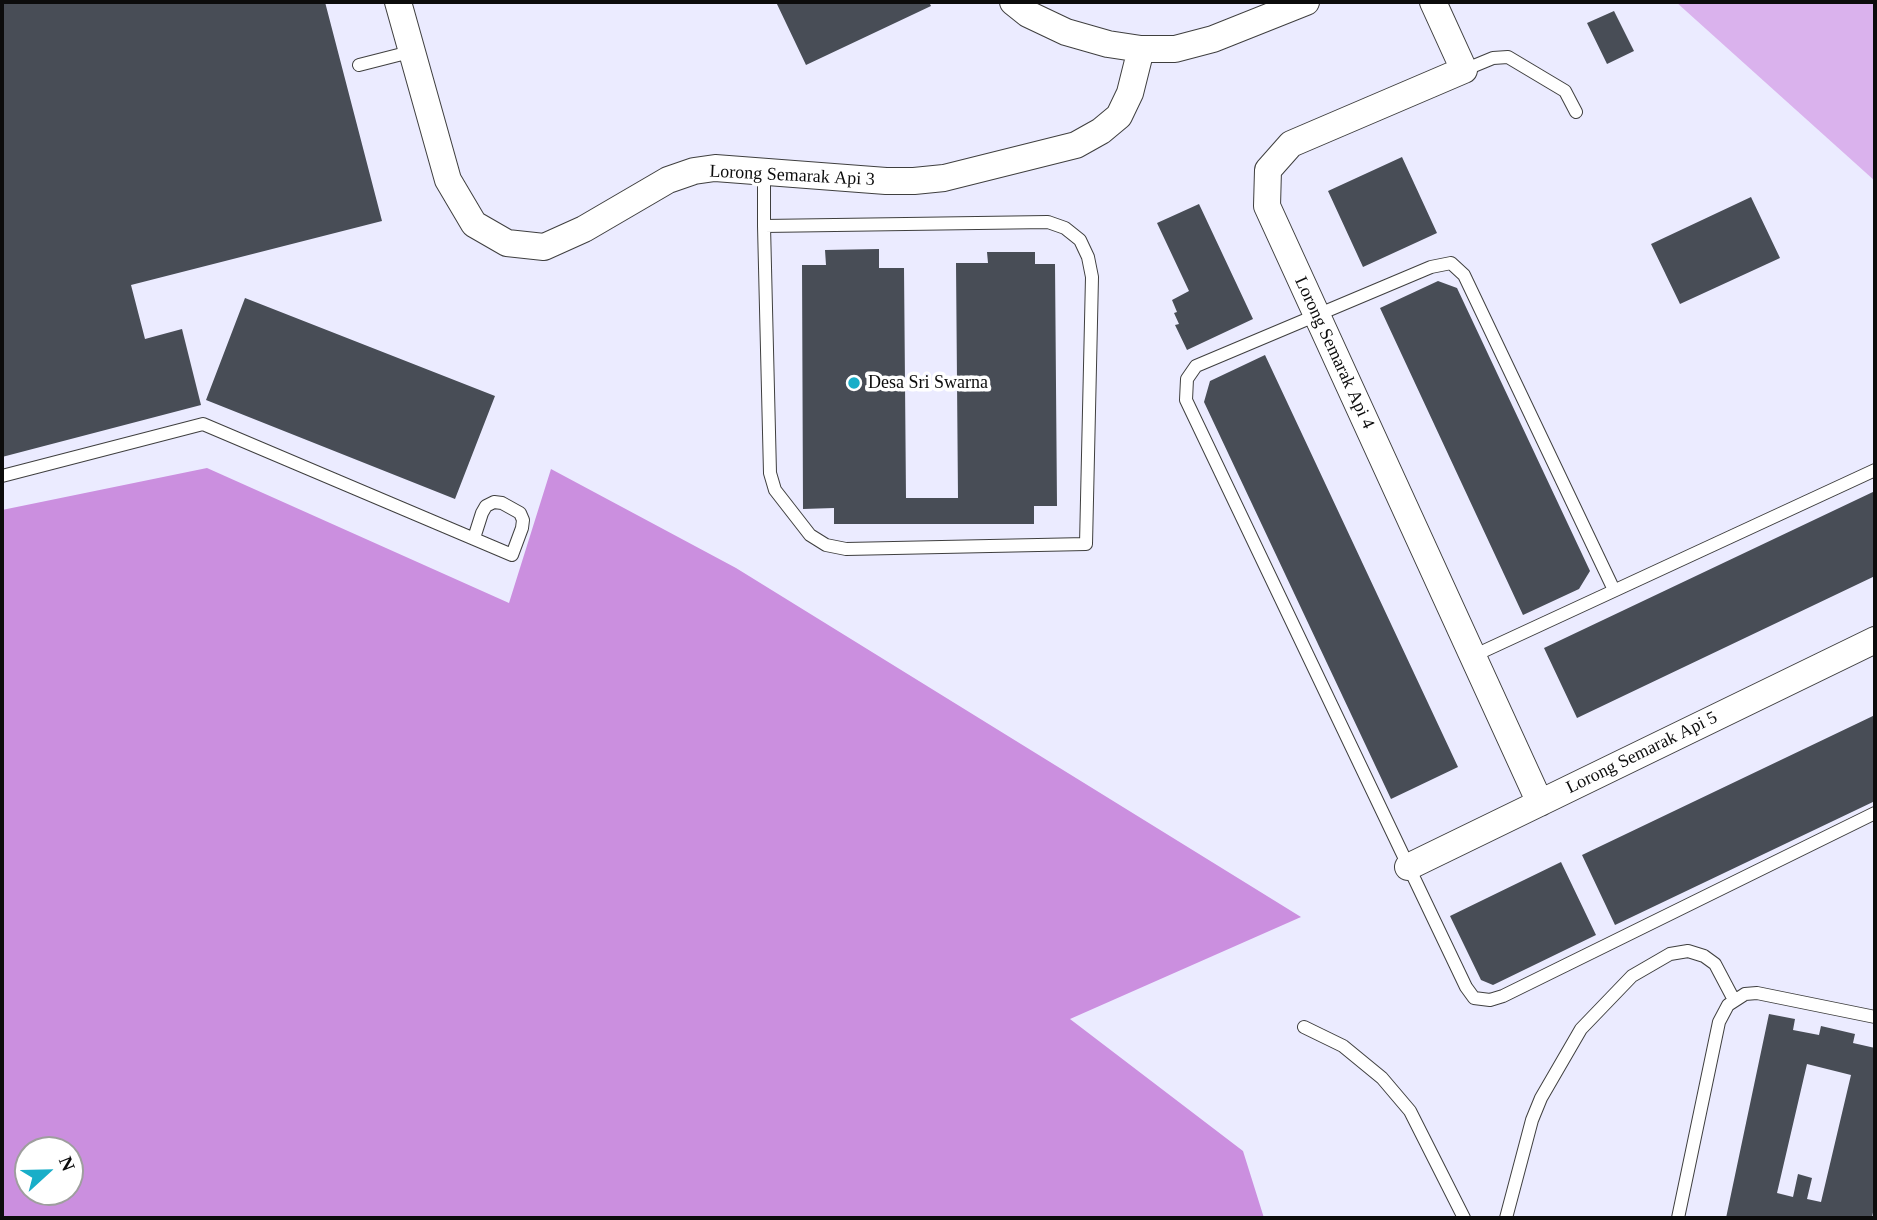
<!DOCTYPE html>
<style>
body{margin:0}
#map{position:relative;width:1877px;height:1220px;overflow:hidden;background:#ebebff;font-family:"Times New Roman",serif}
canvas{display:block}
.frame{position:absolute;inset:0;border:4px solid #0c0c0c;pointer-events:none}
.north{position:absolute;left:14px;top:1136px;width:70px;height:70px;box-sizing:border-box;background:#fff;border:2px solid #9e9e9e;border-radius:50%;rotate:68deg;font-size:19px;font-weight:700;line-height:28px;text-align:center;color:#0c0c0c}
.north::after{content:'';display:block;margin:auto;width:24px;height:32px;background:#19aec8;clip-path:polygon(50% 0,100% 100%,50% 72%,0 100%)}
</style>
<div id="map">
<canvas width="1877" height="1220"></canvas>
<div class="frame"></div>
<div class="north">N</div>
</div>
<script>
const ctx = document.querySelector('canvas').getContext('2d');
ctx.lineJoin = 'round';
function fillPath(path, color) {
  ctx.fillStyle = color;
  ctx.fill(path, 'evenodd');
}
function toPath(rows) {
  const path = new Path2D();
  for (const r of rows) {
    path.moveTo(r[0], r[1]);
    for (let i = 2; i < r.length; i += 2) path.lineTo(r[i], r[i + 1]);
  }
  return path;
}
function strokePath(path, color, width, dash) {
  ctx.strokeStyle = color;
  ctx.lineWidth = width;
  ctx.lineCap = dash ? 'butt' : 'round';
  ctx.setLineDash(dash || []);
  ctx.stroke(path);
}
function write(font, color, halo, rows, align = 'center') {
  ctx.font = font + ' "Times New Roman",serif';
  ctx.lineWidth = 7;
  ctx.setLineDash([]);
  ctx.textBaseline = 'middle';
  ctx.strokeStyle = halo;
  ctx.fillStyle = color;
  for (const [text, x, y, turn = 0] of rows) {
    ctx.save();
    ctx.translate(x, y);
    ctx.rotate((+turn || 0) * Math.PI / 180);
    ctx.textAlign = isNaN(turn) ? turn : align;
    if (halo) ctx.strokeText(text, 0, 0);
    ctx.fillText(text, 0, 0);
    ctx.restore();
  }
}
const green = toPath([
 [1676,2,1875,2,1875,181]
]);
const forest = toPath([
 [207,468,509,603,551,469,736,568,1301,917,1070,1019,1243,1151,1264,1218,2,1218,2,510],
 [28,1150,70,1150,70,1192,28,1192]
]);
const building = toPath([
 [2,2,325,2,382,221,131,285,145,339,182,329,201,405,2,457],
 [776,2,929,2,931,6,806,65],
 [1614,11,1634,51,1607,64,1587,23],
 [1402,157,1437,233,1363,267,1328,191],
 [1751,197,1780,258,1680,304,1651,244],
 [1199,204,1253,319,1187,350,1175,325,1179,324,1174,313,1177,312,1172,300,1189,291,1157,223],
 [879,249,879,268,904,268,906,498,958,498,956,263,988,263,987,252,1035,252,1035,264,1055,264,1057,506,1034,506,1034,524,834,524,834,508,803,509,802,265,826,265,825,250],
 [1438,281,1457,288,1590,571,1579,589,1523,615,1380,308],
 [245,298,495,396,455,499,206,400],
 [1265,355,1458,767,1391,799,1204,402,1210,381],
 [1875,491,1875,576,1577,718,1544,648],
 [1875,715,1875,801,1615,925,1582,855],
 [1561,862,1596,935,1493,985,1481,980,1450,916],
 [1769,1014,1795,1019,1793,1030,1819,1035,1821,1026,1855,1034,1853,1043,1875,1048,1875,1201,1872,1218,1726,1218],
 [1807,1064,1851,1075,1821,1202,1807,1199,1812,1178,1798,1174,1793,1197,1777,1193]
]);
const service = toPath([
 [359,65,410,52],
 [1464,70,1493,58,1508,57,1565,91,1576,112],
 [1048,222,1065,228,1080,240,1088,257,1092,277,1086,544,846,549,826,545,810,535,775,490,770,473,764,226,1048,222],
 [764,226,764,172],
 [2,476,203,424,512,555,522,528,523,520,520,513,502,503,494,502,486,506,482,513,474,538],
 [1614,590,1464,275,1451,263,1431,267,1196,366,1187,379,1186,400,1466,987,1474,998,1490,1000,1503,996,1875,813],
 [1473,656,1875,470],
 [1304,1027,1343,1046,1382,1078,1410,1111,1464,1218],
 [1506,1218,1532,1120,1541,1098,1581,1029,1632,976,1670,954,1688,951,1704,956,1715,964,1734,1000],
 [1678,1218,1719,1022,1728,1005,1745,994,1757,993,1875,1017]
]);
const minor = toPath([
 [398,2,448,180,474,224,507,243,544,247,584,229,668,180,694,171,715,168,886,181,914,181,944,178,1076,145,1101,131,1119,116,1130,93,1141,49],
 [1013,2,1028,14,1066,32,1108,44,1141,49,1175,49,1213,39,1306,2],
 [1433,2,1464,70,1291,144,1268,170,1267,206,1540,803],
 [1408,867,1875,640]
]);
const markers = [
 [854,383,7,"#19aec8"]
];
const streetNames = [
 ["Lorong Semarak Api 3",792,176,3],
 ["Lorong Semarak Api 4",1334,353,65],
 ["Lorong Semarak Api 5",1642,753,-26]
];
const poiNames = [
 ["Desa Sri Swarna",868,383]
];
fillPath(green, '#dab2ed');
fillPath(forest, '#cb8fdf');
fillPath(building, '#484d56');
strokePath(service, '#3f3f3f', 14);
strokePath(minor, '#3f3f3f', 28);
strokePath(service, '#fff', 12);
strokePath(minor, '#fff', 26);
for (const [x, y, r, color] of markers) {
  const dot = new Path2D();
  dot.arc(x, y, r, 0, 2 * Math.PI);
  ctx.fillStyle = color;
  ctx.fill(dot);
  strokePath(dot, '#fff', 2.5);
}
write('18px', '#0c0c0c', '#fff', streetNames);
write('18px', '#0c0c0c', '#fff', poiNames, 'left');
</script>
